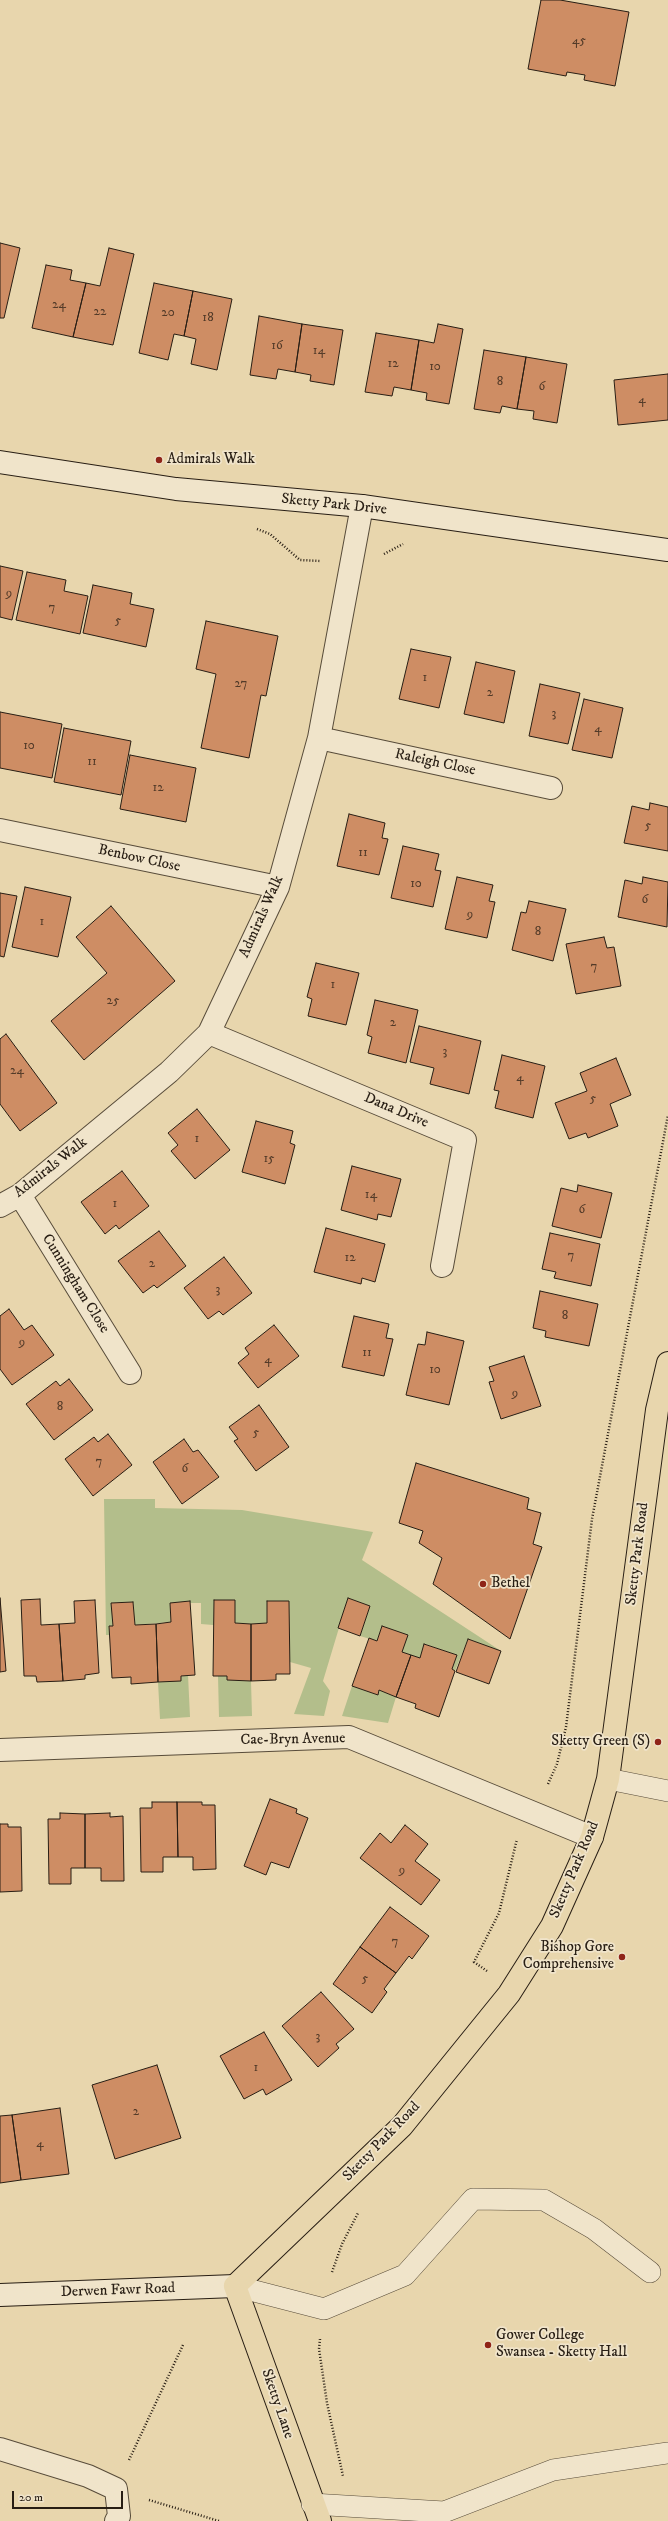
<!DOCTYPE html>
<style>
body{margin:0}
#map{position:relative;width:668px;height:2521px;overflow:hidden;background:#e8d6ad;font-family:"IM FELL DW Pica",serif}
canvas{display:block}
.scale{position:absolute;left:12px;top:2491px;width:111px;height:18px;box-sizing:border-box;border:2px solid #281e14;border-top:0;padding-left:5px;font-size:12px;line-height:14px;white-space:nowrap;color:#281e14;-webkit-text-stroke:3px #f0e4ca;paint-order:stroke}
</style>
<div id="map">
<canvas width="668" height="2521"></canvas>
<div class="scale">20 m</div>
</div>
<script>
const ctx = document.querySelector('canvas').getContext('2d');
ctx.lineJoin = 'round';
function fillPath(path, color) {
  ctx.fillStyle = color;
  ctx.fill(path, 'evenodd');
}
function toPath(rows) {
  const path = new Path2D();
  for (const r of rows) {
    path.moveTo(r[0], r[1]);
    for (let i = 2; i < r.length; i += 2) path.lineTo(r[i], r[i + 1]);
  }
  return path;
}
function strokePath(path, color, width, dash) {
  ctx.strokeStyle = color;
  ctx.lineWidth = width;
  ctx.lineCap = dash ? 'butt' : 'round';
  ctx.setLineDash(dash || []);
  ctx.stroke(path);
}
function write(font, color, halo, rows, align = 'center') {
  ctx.font = font + ' "IM FELL DW Pica",serif';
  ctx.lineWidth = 3.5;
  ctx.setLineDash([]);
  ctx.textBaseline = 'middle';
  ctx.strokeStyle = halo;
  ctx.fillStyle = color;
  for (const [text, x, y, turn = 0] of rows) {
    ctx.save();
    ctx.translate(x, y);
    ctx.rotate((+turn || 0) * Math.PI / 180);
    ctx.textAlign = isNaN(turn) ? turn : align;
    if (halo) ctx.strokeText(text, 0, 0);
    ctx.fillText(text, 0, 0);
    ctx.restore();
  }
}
const green = toPath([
 [104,1499,155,1499,155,1508,242,1510,373,1532,362,1560,501,1651,468,1639,455,1671,452,1669,457,1655,425,1644,420,1658,402,1652,382,1626,377,1641,360,1636,370,1606,348,1598,323,1681,330,1691,324,1716,294,1714,311,1668,290,1662,289,1601,267,1601,267,1623,251,1624,235,1623,235,1600,215,1600,215,1625,213,1625,201,1624,201,1603,170,1603,171,1622,135,1625,133,1602,112,1603,113,1626,109,1626,110,1635,106,1635],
 [188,1675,190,1717,160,1719,158,1682],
 [218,1676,227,1676,227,1680,251,1681,252,1716,219,1717],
 [352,1686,378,1695,379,1690,396,1697,388,1723,342,1716]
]);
const building = toPath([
 [541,0,560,0,629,12,615,86,584,80,585,75,567,72,566,76,528,69,541,0],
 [0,243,20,248,4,318,0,318,0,243],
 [109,248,134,254,113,345,73,337,86,283,100,286,109,248],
 [46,265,72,270,70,280,86,283,73,337,32,328,46,265],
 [154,283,193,291,184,336,174,334,168,360,139,353,154,283],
 [193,291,232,299,217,370,191,364,196,339,184,336,193,291],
 [259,316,302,324,295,372,278,369,276,379,250,375,259,316],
 [302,324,343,330,334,385,310,381,311,375,295,372,302,324],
 [438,324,463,329,449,404,426,400,427,393,411,390,419,340,434,343,438,324],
 [376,333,419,340,411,390,394,387,392,396,365,392,376,333],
 [484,350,526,357,517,409,502,406,500,413,474,409,484,350],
 [526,357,567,364,557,423,533,419,534,411,517,409,526,357],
 [668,374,668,420,618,425,614,380,668,374],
 [0,566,23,571,12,620,0,617,0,566],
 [27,572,66,580,64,591,88,596,80,634,16,620,27,572],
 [93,585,132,593,130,604,154,609,146,647,83,633,93,585],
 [206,621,278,636,266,696,261,695,249,758,201,748,216,674,196,669,206,621],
 [411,649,451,657,439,708,399,699,411,649],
 [476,662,515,671,504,723,464,714,476,662],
 [540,684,580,693,568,744,529,736,540,684],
 [584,699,623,708,612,758,572,750,584,699],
 [0,712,62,724,52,778,0,768,0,712],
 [64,728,131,741,121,795,54,782,64,728],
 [130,755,196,768,186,822,120,809,130,755],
 [650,803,668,807,668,851,624,843,632,806,649,810,650,803],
 [349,814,385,823,382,838,388,839,379,875,337,866,349,814],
 [403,846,439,854,435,870,441,871,433,907,391,898,403,846],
 [457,877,493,885,489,901,495,902,487,938,445,929,457,877],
 [643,877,668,882,667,927,618,917,625,880,642,884,643,877],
 [25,887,71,897,58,957,12,947,25,887],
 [0,893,17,896,4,957,0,956,0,893],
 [529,901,566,909,553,961,512,950,521,912,526,913,529,901],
 [111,906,175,981,84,1060,51,1021,107,973,76,937,111,906],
 [604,937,607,948,614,947,621,986,576,994,566,944,604,937],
 [316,963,359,973,346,1025,308,1016,312,999,307,997,316,963],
 [375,1000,418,1010,406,1063,368,1053,372,1037,367,1035,375,1000],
 [419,1026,481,1041,469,1094,430,1084,434,1068,410,1062,419,1026],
 [6,1034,57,1103,20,1131,0,1104,0,1039,6,1034],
 [502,1055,545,1066,533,1118,495,1108,499,1091,494,1090,502,1055],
 [616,1058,631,1095,610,1104,618,1126,588,1138,586,1133,569,1139,555,1103,587,1091,580,1073,616,1058],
 [197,1109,230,1150,195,1179,171,1151,178,1145,168,1133,197,1109],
 [256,1121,293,1131,290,1143,295,1145,285,1184,242,1172,256,1121],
 [352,1166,401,1179,391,1217,378,1214,377,1220,341,1210,352,1166],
 [122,1171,149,1206,119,1229,116,1225,105,1234,81,1202,122,1171],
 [578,1185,612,1193,601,1238,552,1226,561,1188,577,1192,578,1185],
 [326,1228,385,1244,375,1282,362,1278,361,1284,314,1272,326,1228],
 [159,1231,186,1266,157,1288,154,1285,143,1293,118,1261,159,1231],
 [550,1233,600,1244,591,1286,554,1278,556,1272,542,1269,550,1233],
 [224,1257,252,1293,223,1315,219,1311,208,1319,184,1288,224,1257],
 [540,1291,598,1304,589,1346,545,1337,546,1331,533,1328,540,1291],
 [9,1309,24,1330,32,1325,54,1355,12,1385,0,1369,0,1316,9,1309],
 [354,1316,389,1324,386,1338,393,1339,384,1376,342,1367,354,1316],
 [274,1325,299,1356,258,1388,238,1363,249,1354,245,1348,274,1325],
 [427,1332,464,1341,449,1405,406,1395,418,1344,425,1345,427,1332],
 [524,1356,541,1406,501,1419,489,1382,494,1381,489,1367,524,1356],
 [69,1379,93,1410,54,1440,26,1404,56,1381,60,1386,69,1379],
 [259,1405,289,1447,256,1471,234,1441,238,1439,229,1427,259,1405],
 [108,1434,132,1465,93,1496,65,1459,94,1437,98,1442,108,1434],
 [184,1439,193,1452,198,1450,219,1477,182,1504,153,1462,184,1439],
 [416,1463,529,1498,527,1509,541,1513,533,1544,542,1547,510,1639,433,1584,442,1558,419,1543,423,1531,399,1523,416,1463],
 [0,1598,6,1671,0,1672,0,1598],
 [348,1598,370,1606,360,1636,338,1628,348,1598],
 [40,1599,41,1625,59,1624,63,1681,37,1682,36,1676,24,1676,21,1600,40,1599],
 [95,1600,99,1673,85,1675,85,1679,63,1681,59,1624,75,1623,74,1601,95,1600],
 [214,1600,235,1600,235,1623,251,1624,251,1681,227,1680,227,1676,213,1676,214,1600],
 [190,1601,195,1675,181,1676,181,1681,158,1682,156,1624,171,1622,170,1603,190,1601],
 [267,1601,289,1601,290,1674,276,1674,276,1680,251,1681,251,1624,267,1623,267,1601],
 [133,1602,135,1625,156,1624,158,1682,131,1684,131,1677,112,1678,109,1626,113,1626,111,1603,133,1602],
 [382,1626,408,1635,402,1652,411,1655,396,1697,379,1690,378,1695,352,1686,369,1638,377,1641,382,1626],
 [468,1639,501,1651,489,1684,456,1672,468,1639],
 [424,1644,457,1655,452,1669,455,1671,439,1717,415,1708,416,1704,396,1697,411,1655,420,1658,424,1644],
 [270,1799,297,1809,296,1813,308,1818,289,1868,271,1862,266,1875,244,1866,270,1799],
 [152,1802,177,1802,178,1857,163,1857,163,1872,141,1872,140,1808,152,1808,152,1802],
 [177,1802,202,1802,202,1805,215,1805,216,1869,193,1870,193,1857,178,1857,177,1802],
 [60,1813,85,1814,85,1868,71,1868,71,1884,49,1884,48,1819,60,1819,60,1813],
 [110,1813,110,1817,123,1816,124,1881,101,1881,101,1868,85,1868,85,1814,110,1813],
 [0,1824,8,1824,8,1827,21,1827,22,1891,0,1892,0,1824],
 [405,1825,428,1844,415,1861,440,1880,421,1905,360,1858,380,1833,391,1843,405,1825],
 [390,1907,429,1936,412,1959,409,1956,396,1973,360,1947,390,1907],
 [360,1947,396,1973,384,1989,387,1992,372,2013,333,1984,360,1947],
 [321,1992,354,2029,336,2044,339,2048,318,2067,282,2026,321,1992],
 [264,2032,292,2080,266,2095,263,2089,244,2099,220,2056,264,2032],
 [157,2065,181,2138,115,2159,92,2085,157,2065],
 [60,2108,69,2174,21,2180,12,2115,60,2108],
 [12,2115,21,2180,0,2183,0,2116,12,2115]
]);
const path = toPath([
 [257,529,270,534,300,560,321,561],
 [384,554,403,544],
 [548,1784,557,1764,566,1727,592,1519,668,1115],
 [487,1971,474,1962,499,1913,517,1839],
 [332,2272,342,2244,358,2213],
 [320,2339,319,2349,327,2403,343,2476],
 [129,2460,183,2345],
 [149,2500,219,2521]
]);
const lane = toPath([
 [608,1779,668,1791],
 [235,2286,324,2309,405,2275,473,2199,544,2200,594,2229,650,2272],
 [312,2504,444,2512,553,2470,668,2453]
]);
const street = toPath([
 [319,738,551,788],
 [0,830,278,887],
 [209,1033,465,1140,442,1266],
 [20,1195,130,1373],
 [0,1206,20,1195,169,1072,209,1033,278,887,319,738,362,506],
 [0,1750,349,1737,592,1837],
 [0,2449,88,2476,116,2489,119,2516,116,2521]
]);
const secondary = toPath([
 [0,462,176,489,362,506,668,550],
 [0,2295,235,2286]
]);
const primary = toPath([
 [320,2521,235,2286,402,2126,509,1994,552,1926,592,1837,608,1779,657,1410,668,1363]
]);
const markers = [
 [159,460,4,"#8f2418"],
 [483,1584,4,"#8f2418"],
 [658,1742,4,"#8f2418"],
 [622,1957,4,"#8f2418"],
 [488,2345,4,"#8f2418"]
];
const numberNames = [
 ["45",579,41],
 ["24",59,305],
 ["22",100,312],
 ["20",168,313],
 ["18",208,318],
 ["16",277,346],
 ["14",319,351],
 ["12",393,364],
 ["10",435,367],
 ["8",500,382],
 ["6",542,387],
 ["4",642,400],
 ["9",9,594],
 ["7",52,608],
 ["5",118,621],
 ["1",425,678],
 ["27",241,684],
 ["2",490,693],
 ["3",554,714],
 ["4",598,729],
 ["10",29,746],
 ["11",92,762],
 ["12",158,788],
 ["5",648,826],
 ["11",363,853],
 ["10",416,884],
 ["6",645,900],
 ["9",470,915],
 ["1",42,922],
 ["8",538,932],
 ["7",594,967],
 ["1",333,985],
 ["25",113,1001],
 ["2",393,1023],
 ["3",445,1052],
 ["24",17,1071],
 ["4",520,1078],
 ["5",593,1099],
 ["1",197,1139],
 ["15",269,1159],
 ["14",371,1195],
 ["1",115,1204],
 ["6",582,1210],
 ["7",571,1256],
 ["12",350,1258],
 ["2",152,1264],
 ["3",218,1290],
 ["8",565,1316],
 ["9",22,1343],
 ["11",367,1353],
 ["4",268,1360],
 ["10",435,1370],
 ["9",515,1394],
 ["8",60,1407],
 ["5",256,1433],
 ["7",99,1462],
 ["6",185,1469],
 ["9",402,1871],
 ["7",395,1942],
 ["5",365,1979],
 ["3",318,2037],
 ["1",256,2068],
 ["2",136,2112],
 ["4",40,2144]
];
const poiNames = [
 ["Admirals Walk",167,460],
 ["Bethel",491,1584],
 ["Sketty Green (S)",650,1742,"right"],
 ["Bishop Gore",614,1948,"right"],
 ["Comprehensive",614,1965,"right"],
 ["Gower College",496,2336],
 ["Swansea - Sketty Hall",496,2353]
];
const streetNames = [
 ["Sketty Park Drive",334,505,6],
 ["Raleigh Close",435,763,12],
 ["Benbow Close",139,859,12],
 ["Admirals Walk",262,917,-66],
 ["Dana Drive",396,1111,23],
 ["Admirals Walk",51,1168,-38],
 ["Cunningham Close",75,1284,58],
 ["Sketty Park Road",638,1554,-83],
 ["Cae-Bryn Avenue",293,1740,-1],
 ["Sketty Park Road",575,1870,-67],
 ["Sketty Park Road",382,2142,-46],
 ["Derwen Fawr Road",118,2291,-2],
 ["Sketty Lane",277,2404,71]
];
fillPath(green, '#b3be8b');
fillPath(building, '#ce8d64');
strokePath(building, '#281e14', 1);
strokePath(lane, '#584c3a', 22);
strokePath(street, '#584c3a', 24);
strokePath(secondary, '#281e14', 24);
strokePath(primary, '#281e14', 24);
strokePath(path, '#281e14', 2.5, [1, 2]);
strokePath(lane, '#f0e4ca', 21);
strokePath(street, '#f0e4ca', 22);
strokePath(secondary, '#f0e4ca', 22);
strokePath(primary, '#e8d6ad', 22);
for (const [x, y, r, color] of markers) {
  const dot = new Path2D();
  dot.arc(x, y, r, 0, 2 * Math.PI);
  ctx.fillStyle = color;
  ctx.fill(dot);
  strokePath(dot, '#f0e4ca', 1.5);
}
write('13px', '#523a28', null, numberNames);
write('15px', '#281e14', '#f0e4ca', poiNames, 'left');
write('15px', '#281e14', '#f0e4ca', streetNames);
</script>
